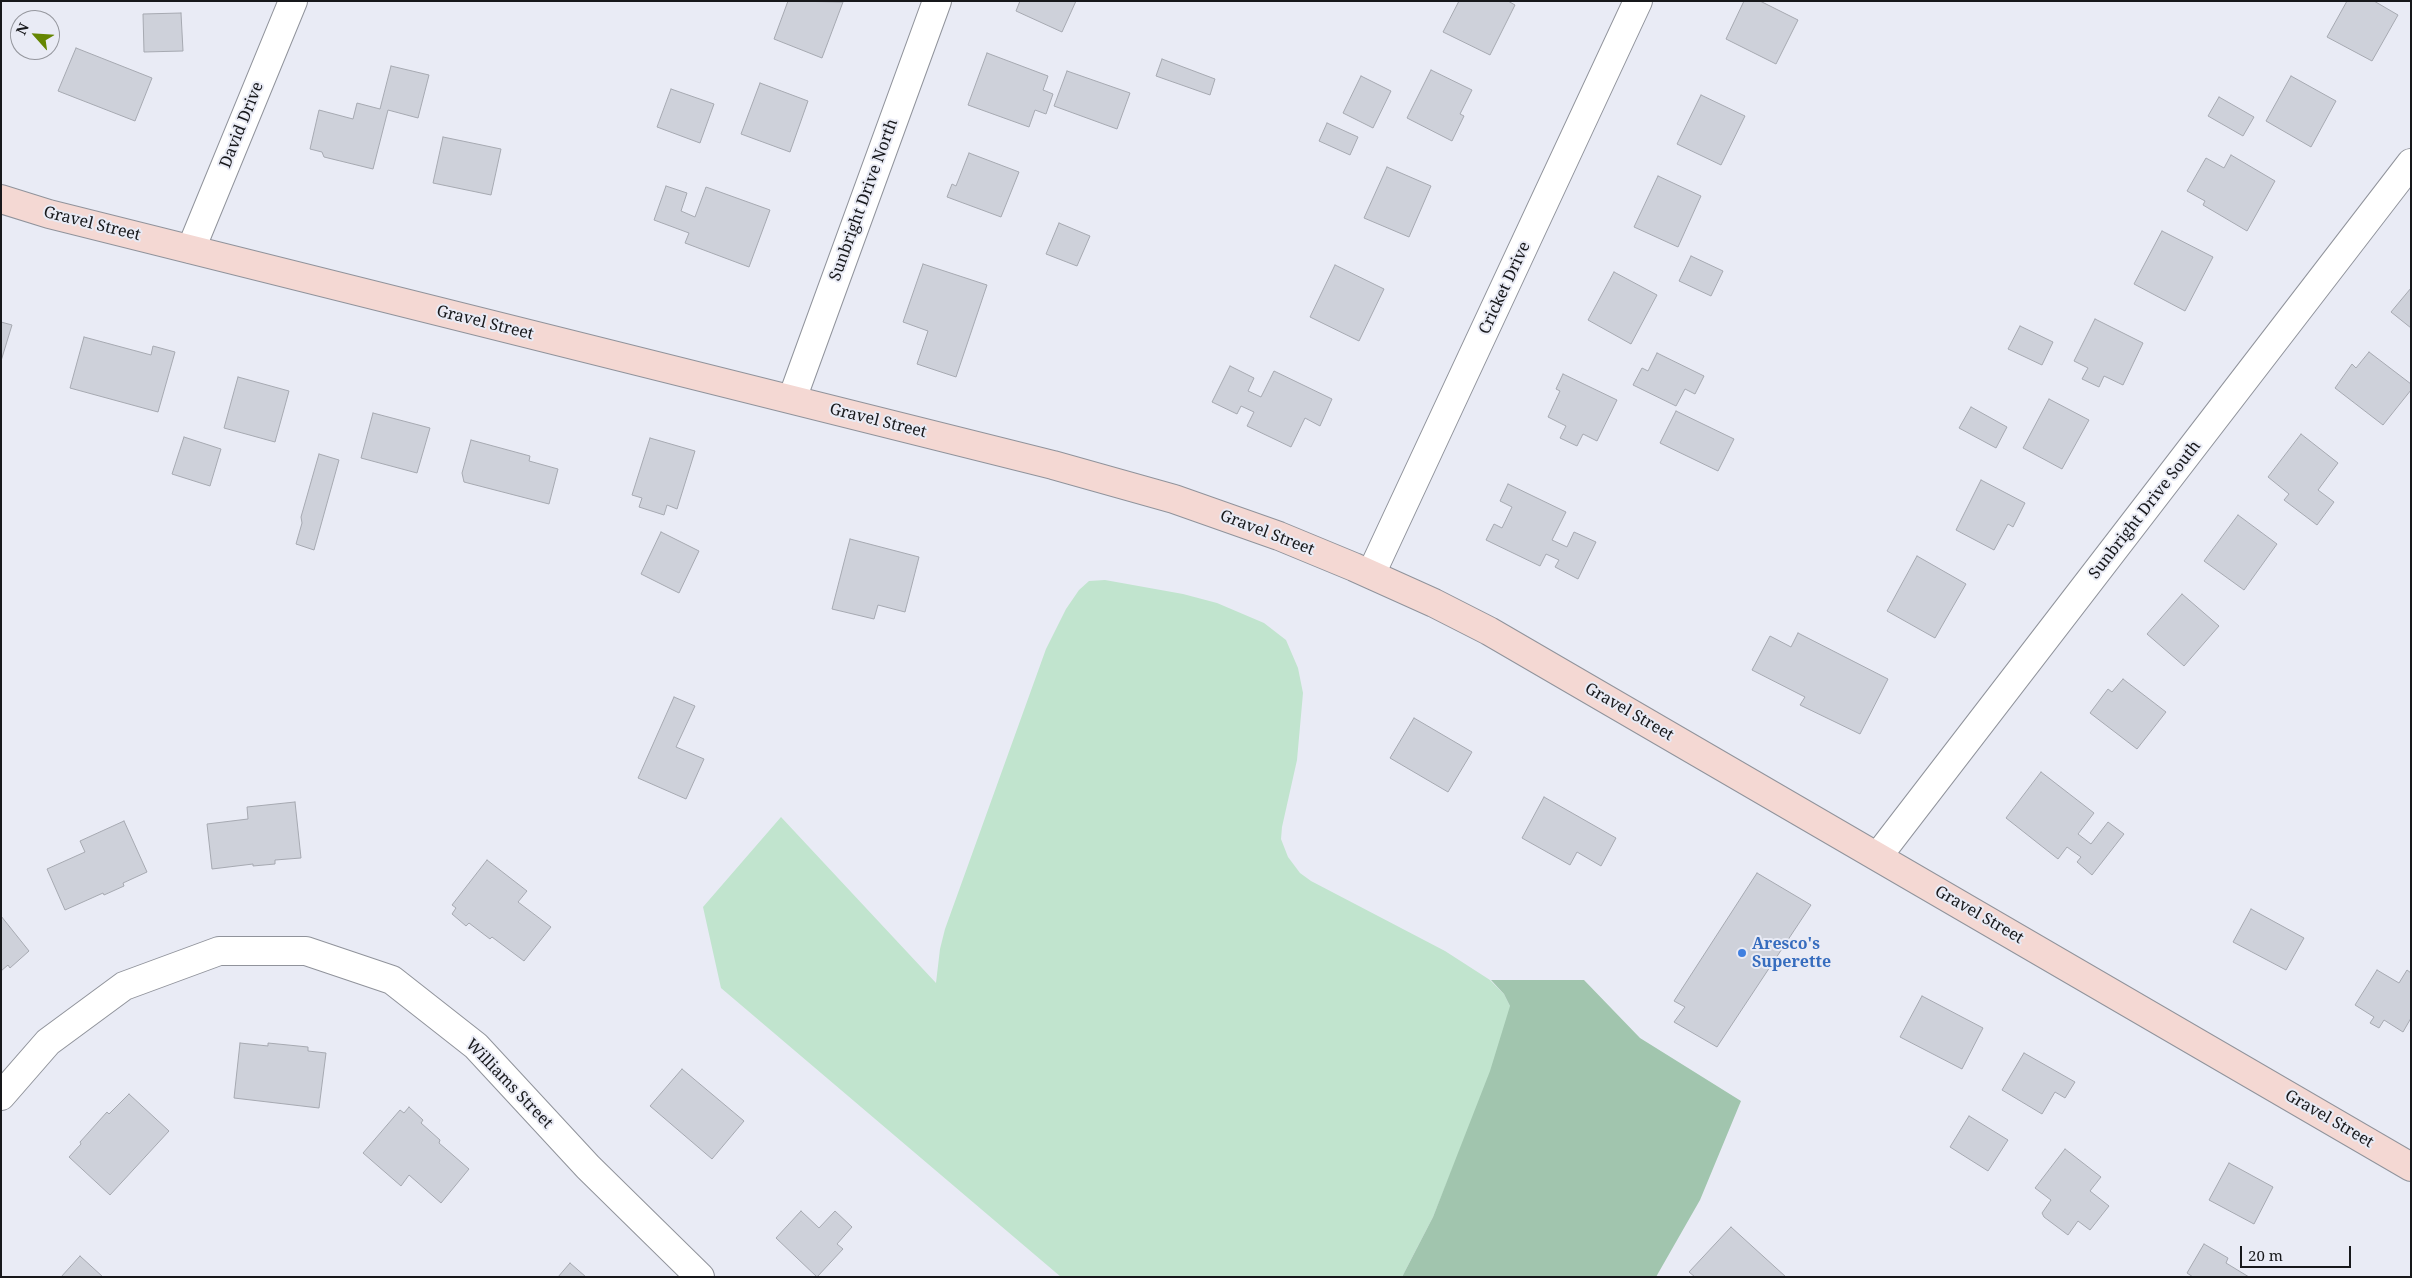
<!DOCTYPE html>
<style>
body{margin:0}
#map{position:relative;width:2412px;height:1278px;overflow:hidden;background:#e9ebf5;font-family:"Noto Serif",serif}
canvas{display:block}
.frame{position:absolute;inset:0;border:2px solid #17181b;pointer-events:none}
.north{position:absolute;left:10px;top:10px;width:50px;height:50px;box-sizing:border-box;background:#e9ebf5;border:1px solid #95979e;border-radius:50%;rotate:296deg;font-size:14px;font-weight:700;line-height:20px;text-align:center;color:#17181b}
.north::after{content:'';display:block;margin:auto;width:18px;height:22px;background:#658602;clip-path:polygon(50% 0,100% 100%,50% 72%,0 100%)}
.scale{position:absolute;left:2240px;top:1246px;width:111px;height:22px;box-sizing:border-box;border:2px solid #17181b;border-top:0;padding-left:6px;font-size:15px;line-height:18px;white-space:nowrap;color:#17181b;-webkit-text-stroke:4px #e9ebf5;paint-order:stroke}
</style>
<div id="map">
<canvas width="2412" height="1278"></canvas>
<div class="frame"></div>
<div class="north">N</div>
<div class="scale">20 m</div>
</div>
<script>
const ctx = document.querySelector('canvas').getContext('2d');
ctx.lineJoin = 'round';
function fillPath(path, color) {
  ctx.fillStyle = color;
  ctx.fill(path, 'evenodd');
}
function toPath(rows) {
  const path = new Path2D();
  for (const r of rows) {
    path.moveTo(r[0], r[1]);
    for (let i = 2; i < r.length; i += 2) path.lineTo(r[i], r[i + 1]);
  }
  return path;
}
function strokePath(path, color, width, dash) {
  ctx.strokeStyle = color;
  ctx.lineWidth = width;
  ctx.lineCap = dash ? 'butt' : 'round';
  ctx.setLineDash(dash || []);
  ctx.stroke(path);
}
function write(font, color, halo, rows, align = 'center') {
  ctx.font = font + ' "Noto Serif",serif';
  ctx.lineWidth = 4;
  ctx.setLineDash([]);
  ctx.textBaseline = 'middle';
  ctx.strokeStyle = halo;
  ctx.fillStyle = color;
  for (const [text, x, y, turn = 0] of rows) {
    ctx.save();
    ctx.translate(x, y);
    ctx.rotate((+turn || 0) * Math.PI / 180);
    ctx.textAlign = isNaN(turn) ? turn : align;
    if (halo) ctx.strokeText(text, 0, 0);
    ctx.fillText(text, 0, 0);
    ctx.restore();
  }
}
const green = toPath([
 [1105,580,1183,594,1217,603,1264,623,1286,640,1298,668,1303,693,1297,760,1282,827,1281,839,1288,857,1300,873,1311,881,1445,951,1490,980,1504,994,1510,1006,1513,1019,1433,1217,1402,1277,1061,1277,721,988,703,907,781,817,936,983,940,949,945,929,1046,649,1066,609,1079,590,1089,581]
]);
const forest = toPath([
 [1491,980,1584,980,1640,1038,1741,1101,1700,1200,1656,1277,1402,1277,1433,1217,1490,1071,1510,1006,1504,994]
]);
const building = toPath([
 [788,1,843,2,822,58,774,39,788,1],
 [1020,1,1076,1,1062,32,1016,11,1020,1],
 [1459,1,1508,1,1515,5,1490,55,1443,32,1459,1],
 [1744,1,1760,1,1798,20,1776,64,1726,39,1744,1],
 [2347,1,2374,1,2398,15,2372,61,2327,37,2347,1],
 [181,13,183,51,144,52,143,14,181,13],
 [76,48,152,78,135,121,58,91,76,48],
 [987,53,1048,76,1043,90,1053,94,1046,114,1035,110,1029,127,968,105,987,53],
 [1162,59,1215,79,1210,95,1156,76,1162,59],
 [391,66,429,75,418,118,388,110,373,169,324,157,322,152,310,149,319,110,353,119,357,103,380,109,391,66],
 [1431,70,1472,90,1460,114,1464,116,1452,141,1407,118,1431,70],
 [1067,71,1130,93,1117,129,1054,106,1067,71],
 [1361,76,1391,91,1373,128,1343,113,1361,76],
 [2291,76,2336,101,2311,147,2266,121,2291,76],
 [760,83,808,101,790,152,741,134,760,83],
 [671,89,714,104,700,143,657,127,671,89],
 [1701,95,1745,116,1721,165,1677,144,1701,95],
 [2219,97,2254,117,2243,136,2208,116,2219,97],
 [1327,123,1358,137,1350,155,1319,141,1327,123],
 [443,137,501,149,491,195,433,183,443,137],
 [969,153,1019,172,1001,217,947,197,952,184,956,186,969,153],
 [2231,155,2275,181,2247,231,2203,205,2205,201,2187,191,2206,158,2224,168,2231,155],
 [1387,167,1431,186,1409,237,1364,218,1387,167],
 [1658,176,1701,196,1678,247,1634,227,1658,176],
 [666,186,687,193,681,211,695,217,706,187,770,210,749,267,685,243,689,233,654,220,666,186],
 [1059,223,1090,236,1077,266,1046,254,1059,223],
 [2162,231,2213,257,2185,311,2134,284,2162,231],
 [1691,256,1723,271,1711,296,1679,281,1691,256],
 [923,264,987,285,956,377,917,364,928,331,903,322,923,264],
 [1335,265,1384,289,1359,341,1310,317,1335,265],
 [1614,272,1657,295,1631,344,1588,320,1614,272],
 [2411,288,2411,328,2391,312,2411,288],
 [2095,319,2143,343,2123,385,2104,376,2099,387,2082,379,2088,368,2074,361,2095,319],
 [1,322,12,325,1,361,1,322],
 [2020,326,2053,342,2042,365,2008,349,2020,326],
 [84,337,151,355,153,346,175,352,158,412,70,388,84,337],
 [2369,352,2411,384,2411,390,2383,425,2335,388,2352,364,2356,368,2369,352],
 [1657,353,1704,376,1695,394,1685,389,1676,406,1633,385,1642,368,1648,371,1657,353],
 [1230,366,1254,378,1248,391,1261,397,1274,371,1332,399,1320,426,1305,418,1291,447,1247,426,1254,412,1241,406,1237,414,1212,402,1230,366],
 [1563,374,1617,400,1597,441,1583,434,1577,446,1560,438,1566,426,1548,417,1560,391,1556,389,1563,374],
 [238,377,289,391,275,442,224,428,238,377],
 [2049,399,2089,420,2062,469,2023,448,2049,399],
 [1971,407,2007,427,1996,448,1959,428,1971,407],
 [1676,411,1734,439,1718,471,1660,443,1676,411],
 [373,413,430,428,417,473,361,458,373,413],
 [2301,434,2338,463,2318,490,2334,502,2317,525,2284,500,2289,494,2268,477,2301,434],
 [184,437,221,449,210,486,172,474,184,437],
 [650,438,695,451,677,509,667,505,664,515,639,507,642,498,632,495,650,438],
 [471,440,530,456,529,461,558,469,549,504,464,482,462,473,471,440],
 [319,454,339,460,314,550,296,544,302,523,301,517,319,454],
 [1981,480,2025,503,2013,527,2008,524,1994,550,1956,530,1981,480],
 [1508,484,1566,512,1552,540,1567,547,1574,532,1596,542,1578,579,1555,567,1559,560,1546,554,1540,566,1486,540,1494,524,1502,528,1512,507,1500,501,1508,484],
 [2238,515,2277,544,2244,590,2204,561,2238,515],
 [661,532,699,551,679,593,641,574,661,532],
 [850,539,919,557,905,612,878,605,874,619,832,609,850,539],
 [1917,556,1966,584,1935,638,1887,611,1917,556],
 [2182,594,2219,626,2184,666,2147,634,2182,594],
 [1798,633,1888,679,1860,734,1800,705,1805,697,1752,670,1770,636,1791,647,1798,633],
 [2123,679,2166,712,2137,749,2090,713,2108,689,2112,692,2123,679],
 [674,697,695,706,676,747,704,759,686,799,638,778,674,697],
 [1414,718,1472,752,1448,792,1390,758,1414,718],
 [2041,772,2094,813,2078,834,2091,844,2108,822,2124,834,2092,875,2077,862,2081,857,2067,847,2058,859,2006,818,2041,772],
 [1544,797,1616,838,1601,866,1577,852,1570,865,1522,838,1544,797],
 [295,802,301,858,275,860,275,864,253,866,253,864,212,869,207,824,248,819,247,807,295,802],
 [124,821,147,872,123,883,124,886,104,895,103,893,65,910,47,869,85,852,80,841,124,821],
 [487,860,527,891,518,902,551,927,524,961,492,937,490,939,469,923,466,926,452,914,456,908,452,905,487,860],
 [1757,873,1811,905,1717,1047,1674,1022,1685,1007,1674,1001,1757,873],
 [2251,909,2304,938,2286,970,2233,942,2251,909],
 [1,916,29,951,10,968,8,965,1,971,1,916],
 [2377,970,2399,983,2407,970,2411,973,2411,1018,2403,1032,2384,1020,2379,1028,2370,1023,2374,1017,2355,1005,2377,970],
 [1922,996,1983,1028,1962,1069,1900,1037,1922,996],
 [240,1043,268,1046,268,1043,308,1047,308,1051,326,1053,319,1108,234,1098,240,1043],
 [2024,1053,2075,1082,2065,1098,2055,1092,2042,1114,2002,1090,2024,1053],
 [682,1069,744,1121,712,1159,650,1106,682,1069],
 [129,1094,169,1131,110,1195,69,1157,81,1144,80,1142,107,1112,109,1114,129,1094],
 [409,1107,423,1120,421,1123,440,1140,439,1143,469,1169,441,1203,409,1175,401,1186,363,1153,400,1110,404,1113,409,1107],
 [1969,1116,2008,1140,1988,1171,1950,1147,1969,1116],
 [2065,1149,2101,1177,2090,1191,2109,1206,2090,1230,2078,1221,2068,1235,2044,1217,2042,1213,2051,1200,2035,1188,2065,1149],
 [2229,1163,2273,1187,2254,1224,2209,1200,2229,1163],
 [801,1211,819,1228,835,1211,852,1227,837,1244,843,1249,817,1277,776,1238,801,1211],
 [1731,1227,1786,1277,1695,1277,1689,1272,1731,1227],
 [2204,1244,2228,1258,2226,1263,2249,1277,2193,1277,2187,1273,2204,1244],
 [80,1256,103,1277,61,1277,80,1256],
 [570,1263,586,1277,558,1277,570,1263]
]);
const street = toPath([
 [191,249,293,1],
 [792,399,937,1],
 [1371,574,1638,1],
 [1878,856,2411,163],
 [1,1096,48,1042,124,986,219,951,306,951,392,980,476,1046,588,1167,700,1277]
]);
const secondary = toPath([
 [1,199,49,214,1053,465,1174,499,1279,536,1354,567,1434,603,1489,631,2411,1167]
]);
const markers = [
 [1742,953,5,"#3f7fe0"]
];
const streetNames = [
 ["David Drive",242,125,-68],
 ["Sunbright Drive North",864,200,-70],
 ["Gravel Street",92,224,14],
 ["Cricket Drive",1505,288,-65],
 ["Gravel Street",485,323,14],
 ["Gravel Street",878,421,14],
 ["Sunbright Drive South",2145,510,-52],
 ["Gravel Street",1267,533,21],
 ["Gravel Street",1629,712,30],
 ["Gravel Street",1979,915,30],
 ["Williams Street",509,1084,46],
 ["Gravel Street",2329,1119,30]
];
const shopNames = [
 ["Aresco's",1752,944],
 ["Superette",1752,962]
];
fillPath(green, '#c1e4ce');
fillPath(forest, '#a1c5ae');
fillPath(building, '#ced1da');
strokePath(building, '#a6a9b1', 1);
strokePath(street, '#90939b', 30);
strokePath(secondary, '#90939b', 30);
strokePath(street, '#fff', 28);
strokePath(secondary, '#f4d8d3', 28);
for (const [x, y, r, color] of markers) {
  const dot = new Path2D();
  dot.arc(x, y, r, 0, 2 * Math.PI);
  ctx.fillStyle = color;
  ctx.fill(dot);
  strokePath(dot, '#e9ebf5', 2);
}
write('16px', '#17181b', '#e9ebf5', streetNames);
write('bold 16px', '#366cbe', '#e9ebf5', shopNames, 'left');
</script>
